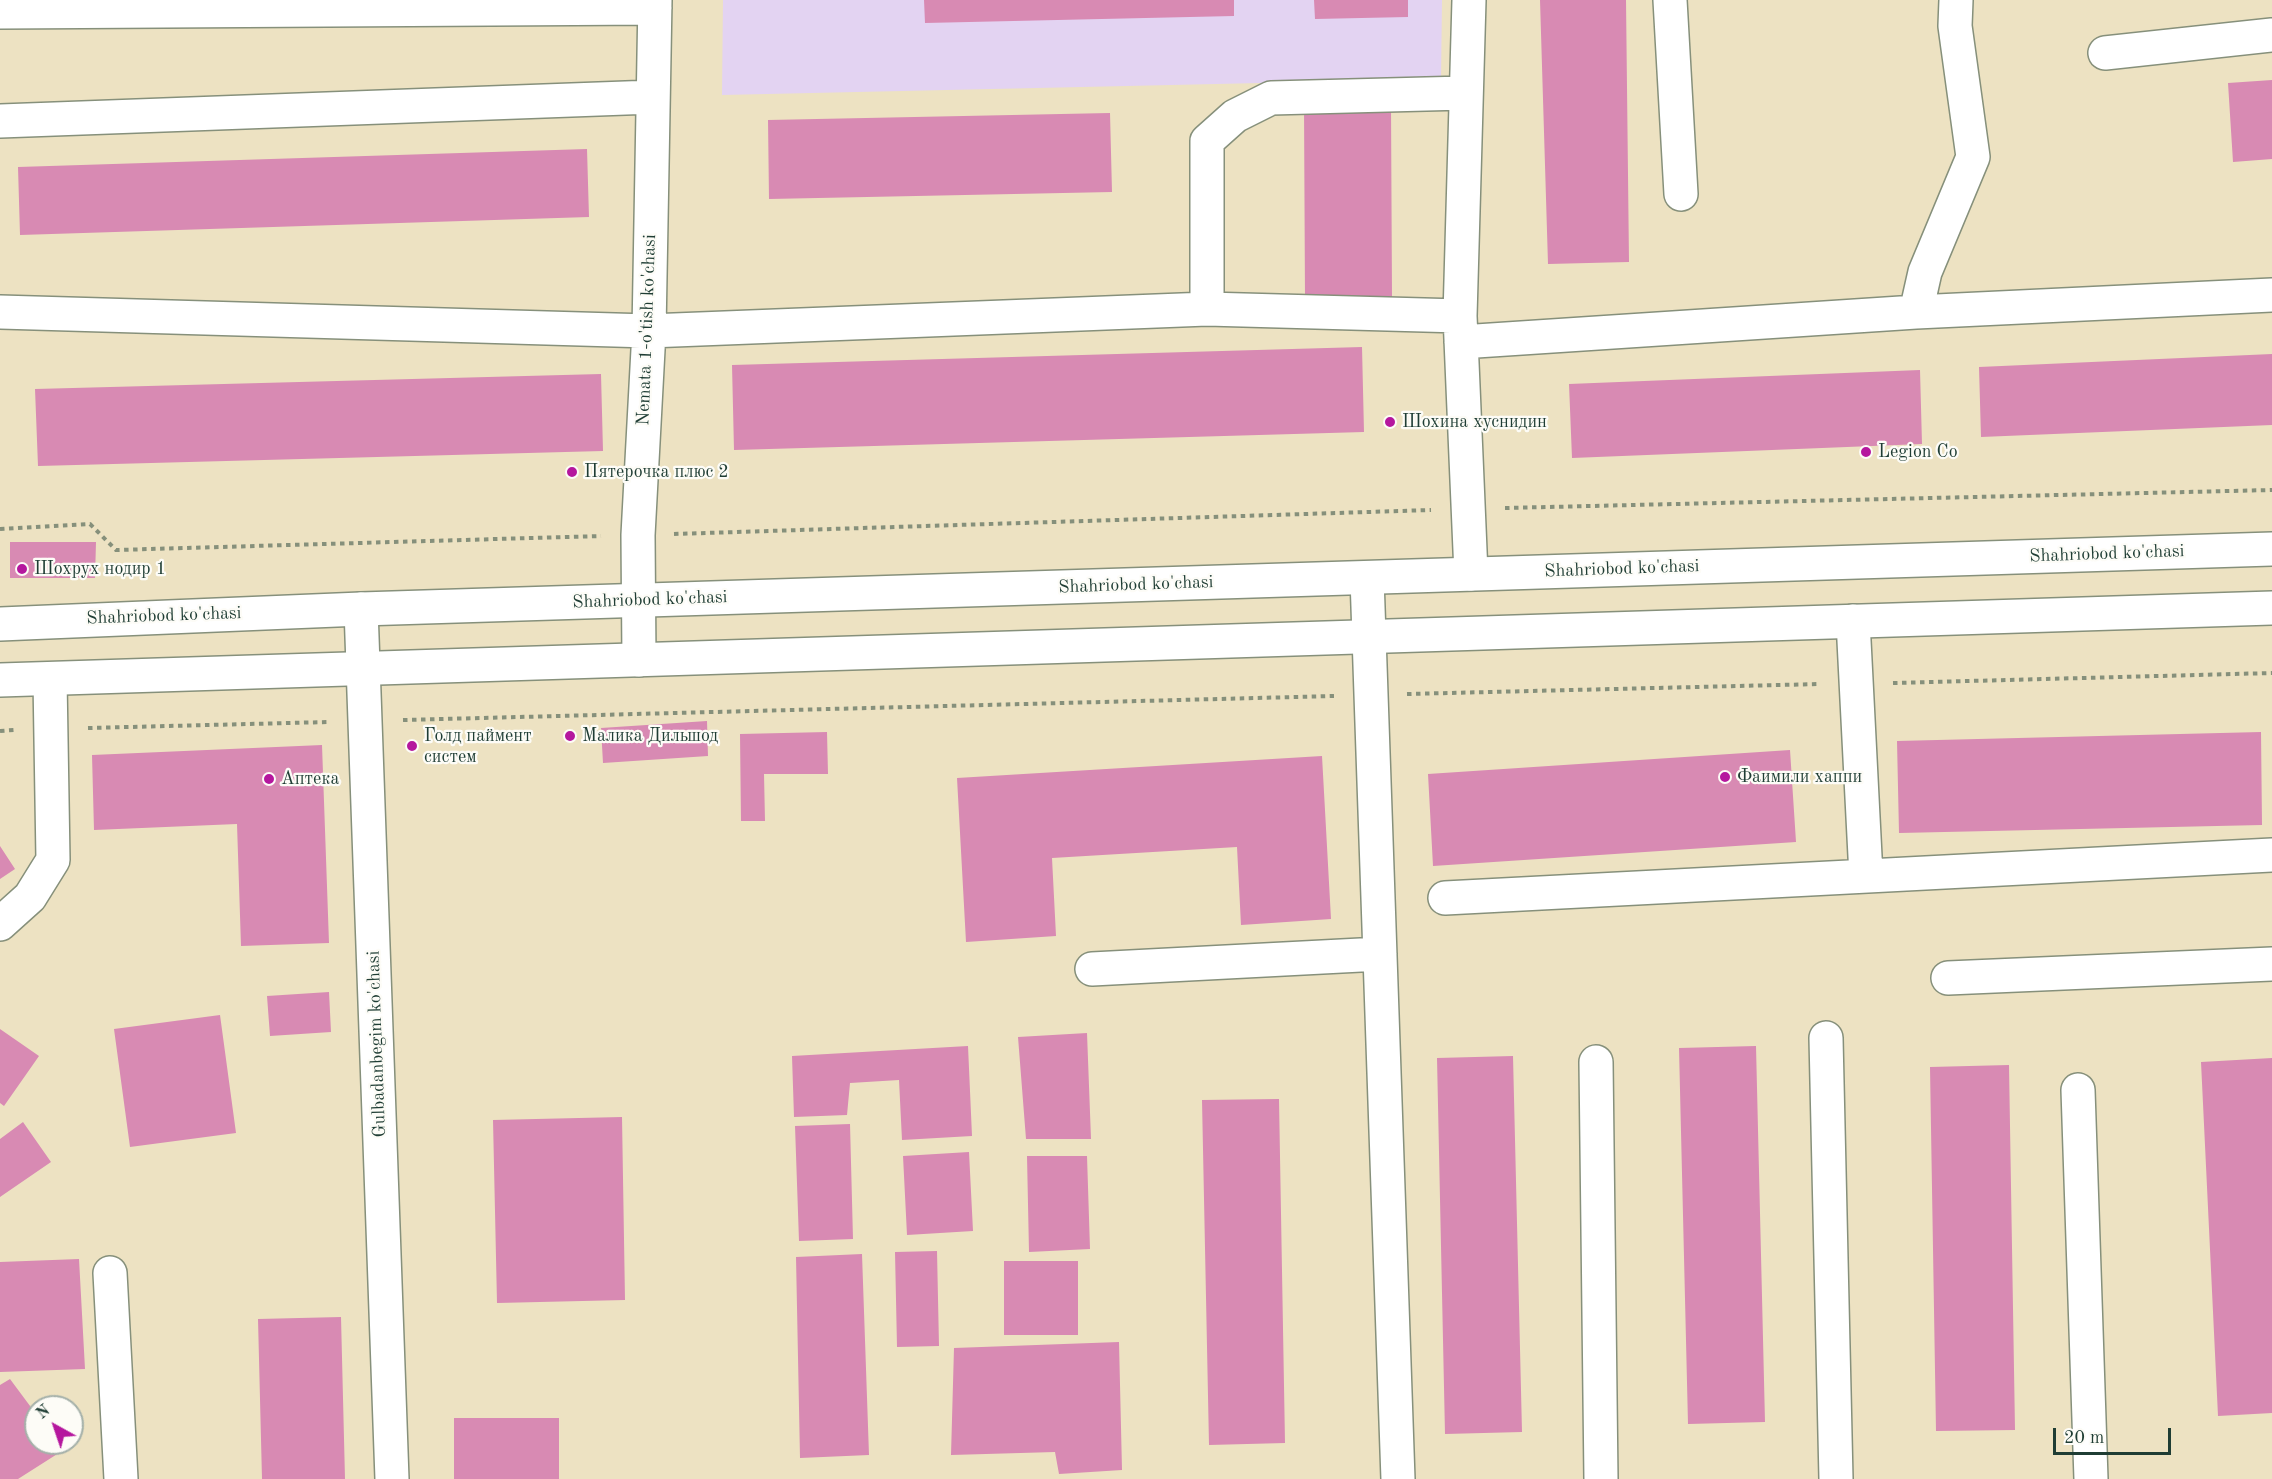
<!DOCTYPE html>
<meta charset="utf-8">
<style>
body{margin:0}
#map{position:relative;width:2272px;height:1479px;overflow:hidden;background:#ede2c2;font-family:"Old Standard TT",serif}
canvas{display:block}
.north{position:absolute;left:24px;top:1395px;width:60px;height:60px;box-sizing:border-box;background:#fdfcf7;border:2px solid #a4b0a9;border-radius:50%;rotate:320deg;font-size:16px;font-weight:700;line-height:24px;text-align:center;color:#1f3d34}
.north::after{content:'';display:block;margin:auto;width:21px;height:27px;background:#b5179e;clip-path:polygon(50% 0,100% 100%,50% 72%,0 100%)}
.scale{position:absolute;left:2053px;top:1428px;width:118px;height:27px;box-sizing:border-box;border:3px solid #1f3d34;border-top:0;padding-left:8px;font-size:18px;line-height:21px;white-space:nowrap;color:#1f3d34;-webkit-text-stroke:4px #fdfcf7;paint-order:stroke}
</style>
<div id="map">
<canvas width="2272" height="1479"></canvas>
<div class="north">N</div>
<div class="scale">20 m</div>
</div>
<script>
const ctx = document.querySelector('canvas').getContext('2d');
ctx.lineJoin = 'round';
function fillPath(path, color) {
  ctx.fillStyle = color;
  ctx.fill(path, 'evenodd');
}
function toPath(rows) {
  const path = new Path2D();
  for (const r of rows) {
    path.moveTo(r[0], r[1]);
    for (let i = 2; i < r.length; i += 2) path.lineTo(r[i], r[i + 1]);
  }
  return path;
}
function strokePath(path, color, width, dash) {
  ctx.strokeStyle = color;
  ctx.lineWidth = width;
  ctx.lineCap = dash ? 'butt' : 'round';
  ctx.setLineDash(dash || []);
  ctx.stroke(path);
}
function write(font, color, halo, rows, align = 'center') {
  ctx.font = font + ' "Old Standard TT",serif';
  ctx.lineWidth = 4.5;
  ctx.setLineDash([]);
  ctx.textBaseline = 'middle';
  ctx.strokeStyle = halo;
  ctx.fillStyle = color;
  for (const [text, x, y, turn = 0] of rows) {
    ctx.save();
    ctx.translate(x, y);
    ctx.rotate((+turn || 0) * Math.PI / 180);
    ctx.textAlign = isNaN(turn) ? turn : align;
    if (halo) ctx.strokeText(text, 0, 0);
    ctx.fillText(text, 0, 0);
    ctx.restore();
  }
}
const built = toPath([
 [723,0,1442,0,1441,79,722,95]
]);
const building = toPath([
 [924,0,1234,0,1234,16,925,23],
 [1314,0,1408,0,1408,17,1315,19],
 [1540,0,1626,0,1629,262,1548,264],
 [2272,80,2272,159,2233,162,2228,83],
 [1304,106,1391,106,1392,297,1305,299],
 [1110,113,1112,192,769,199,768,120],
 [587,149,589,217,20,235,18,167],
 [1362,347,1364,432,734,450,732,365],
 [2272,354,2272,425,1981,437,1979,367],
 [1920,370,1922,444,1572,458,1569,384],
 [601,374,603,451,38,466,35,389],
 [10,542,96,542,95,578,10,578],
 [707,721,708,756,603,763,601,728],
 [827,732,828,774,764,774,765,821,741,821,740,734],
 [2261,732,2262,825,1899,833,1897,741],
 [322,745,329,943,241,946,237,824,94,830,92,755],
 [1790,750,1796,842,1433,866,1428,774],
 [1322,756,1331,919,1241,925,1237,847,1052,858,1056,936,966,942,957,778],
 [0,846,15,869,0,879],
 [329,992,331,1032,270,1036,267,996],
 [220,1015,236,1133,130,1147,114,1029],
 [0,1029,39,1056,4,1106,0,1103],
 [1087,1033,1091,1139,1026,1139,1018,1037],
 [968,1046,972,1136,902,1140,899,1080,850,1083,847,1115,794,1117,792,1056],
 [1756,1046,1765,1422,1688,1424,1679,1048],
 [1513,1056,1522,1432,1445,1434,1437,1058],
 [2272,1058,2272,1413,2218,1416,2201,1062],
 [2009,1065,2015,1430,1936,1431,1930,1067],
 [1279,1099,1285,1443,1209,1445,1202,1100],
 [622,1117,625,1300,497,1303,493,1120],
 [23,1122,51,1162,0,1197,0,1139],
 [850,1124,853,1239,799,1241,795,1126],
 [969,1152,973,1231,907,1235,903,1156],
 [1027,1156,1087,1156,1090,1249,1029,1252],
 [937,1251,939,1346,897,1347,895,1252],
 [862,1254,869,1455,800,1458,796,1257],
 [79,1259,85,1369,0,1372,0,1262],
 [1004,1261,1078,1261,1078,1335,1004,1335],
 [341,1317,345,1479,262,1479,258,1319],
 [1119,1342,1122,1470,1059,1474,1055,1452,951,1455,954,1348],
 [10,1379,36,1414,36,1443,56,1443,62,1451,18,1479,0,1479,0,1385],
 [454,1418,559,1418,559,1479,454,1479]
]);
const path = toPath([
 [1505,508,2272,490],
 [0,529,90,524,116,550,601,536],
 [674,534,1431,510],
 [1893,683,2272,673],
 [1407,694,1820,684],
 [403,720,1334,696],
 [88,728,329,722],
 [0,731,14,730]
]);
const minor = toPath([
 [1469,0,1460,316,1471,574],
 [1670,0,1681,194],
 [0,12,655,8],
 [2105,53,2272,35],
 [0,121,653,97],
 [1207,309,1207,141,1235,116,1271,98,1465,93],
 [0,312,649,331,1207,309,1460,316],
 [1916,312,1925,272,1973,157,1955,26,1956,0],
 [1461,342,1916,312,2272,295],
 [1367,578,1398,1479],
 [361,609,392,1479],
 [1853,621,1866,876],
 [639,660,638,535,649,331,655,0],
 [1445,898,2272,855],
 [0,924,30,897,53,860,50,679],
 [1092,969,1380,954],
 [1948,978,2272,964],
 [1826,1038,1836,1479],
 [1596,1062,1601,1479],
 [2078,1090,2091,1479],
 [110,1273,121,1479]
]);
const major = toPath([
 [0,624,361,609,2272,549],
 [0,680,2272,608]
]);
const markers = [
 [1390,422,6,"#b5179e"],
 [1866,452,6,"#b5179e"],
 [572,472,6,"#b5179e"],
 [22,569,6,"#b5179e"],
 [570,736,6,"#b5179e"],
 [412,746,6,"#b5179e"],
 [1725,777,6,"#b5179e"],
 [269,779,6,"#b5179e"]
];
const streetNames = [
 ["Nemata 1-o'tish ko'chasi",647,330,-88],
 ["Shahriobod ko'chasi",2107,554,-2],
 ["Shahriobod ko'chasi",1622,569,-2],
 ["Shahriobod ko'chasi",1136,585,-2],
 ["Shahriobod ko'chasi",650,600,-2],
 ["Shahriobod ko'chasi",164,616,-2],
 ["Gulbadanbegim ko'chasi",377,1044,-92]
];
const poiNames = [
 ["Шохина хуснидин",1402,422],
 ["Legion Co",1878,452],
 ["Пятерочка плюс 2",584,472],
 ["Шохрух нодир 1",34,569],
 ["Голд паймент",424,736],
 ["систем",424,757],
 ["Малика Дильшод",582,736],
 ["Фаимили хаппи",1737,777],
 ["Аптека",281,779]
];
fillPath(built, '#e3d3f2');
fillPath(building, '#d88ab3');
strokePath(minor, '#86907b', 36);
strokePath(major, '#86907b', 36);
strokePath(path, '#86907b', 4, [4.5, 4.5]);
strokePath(minor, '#fff', 33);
strokePath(major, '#fff', 33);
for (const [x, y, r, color] of markers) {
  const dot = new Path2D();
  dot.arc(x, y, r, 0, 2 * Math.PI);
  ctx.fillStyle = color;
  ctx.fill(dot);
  strokePath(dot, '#fdfcf7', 2);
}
write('18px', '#1f3d34', '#fdfcf7', streetNames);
write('18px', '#1f3d34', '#fdfcf7', poiNames, 'left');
</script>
